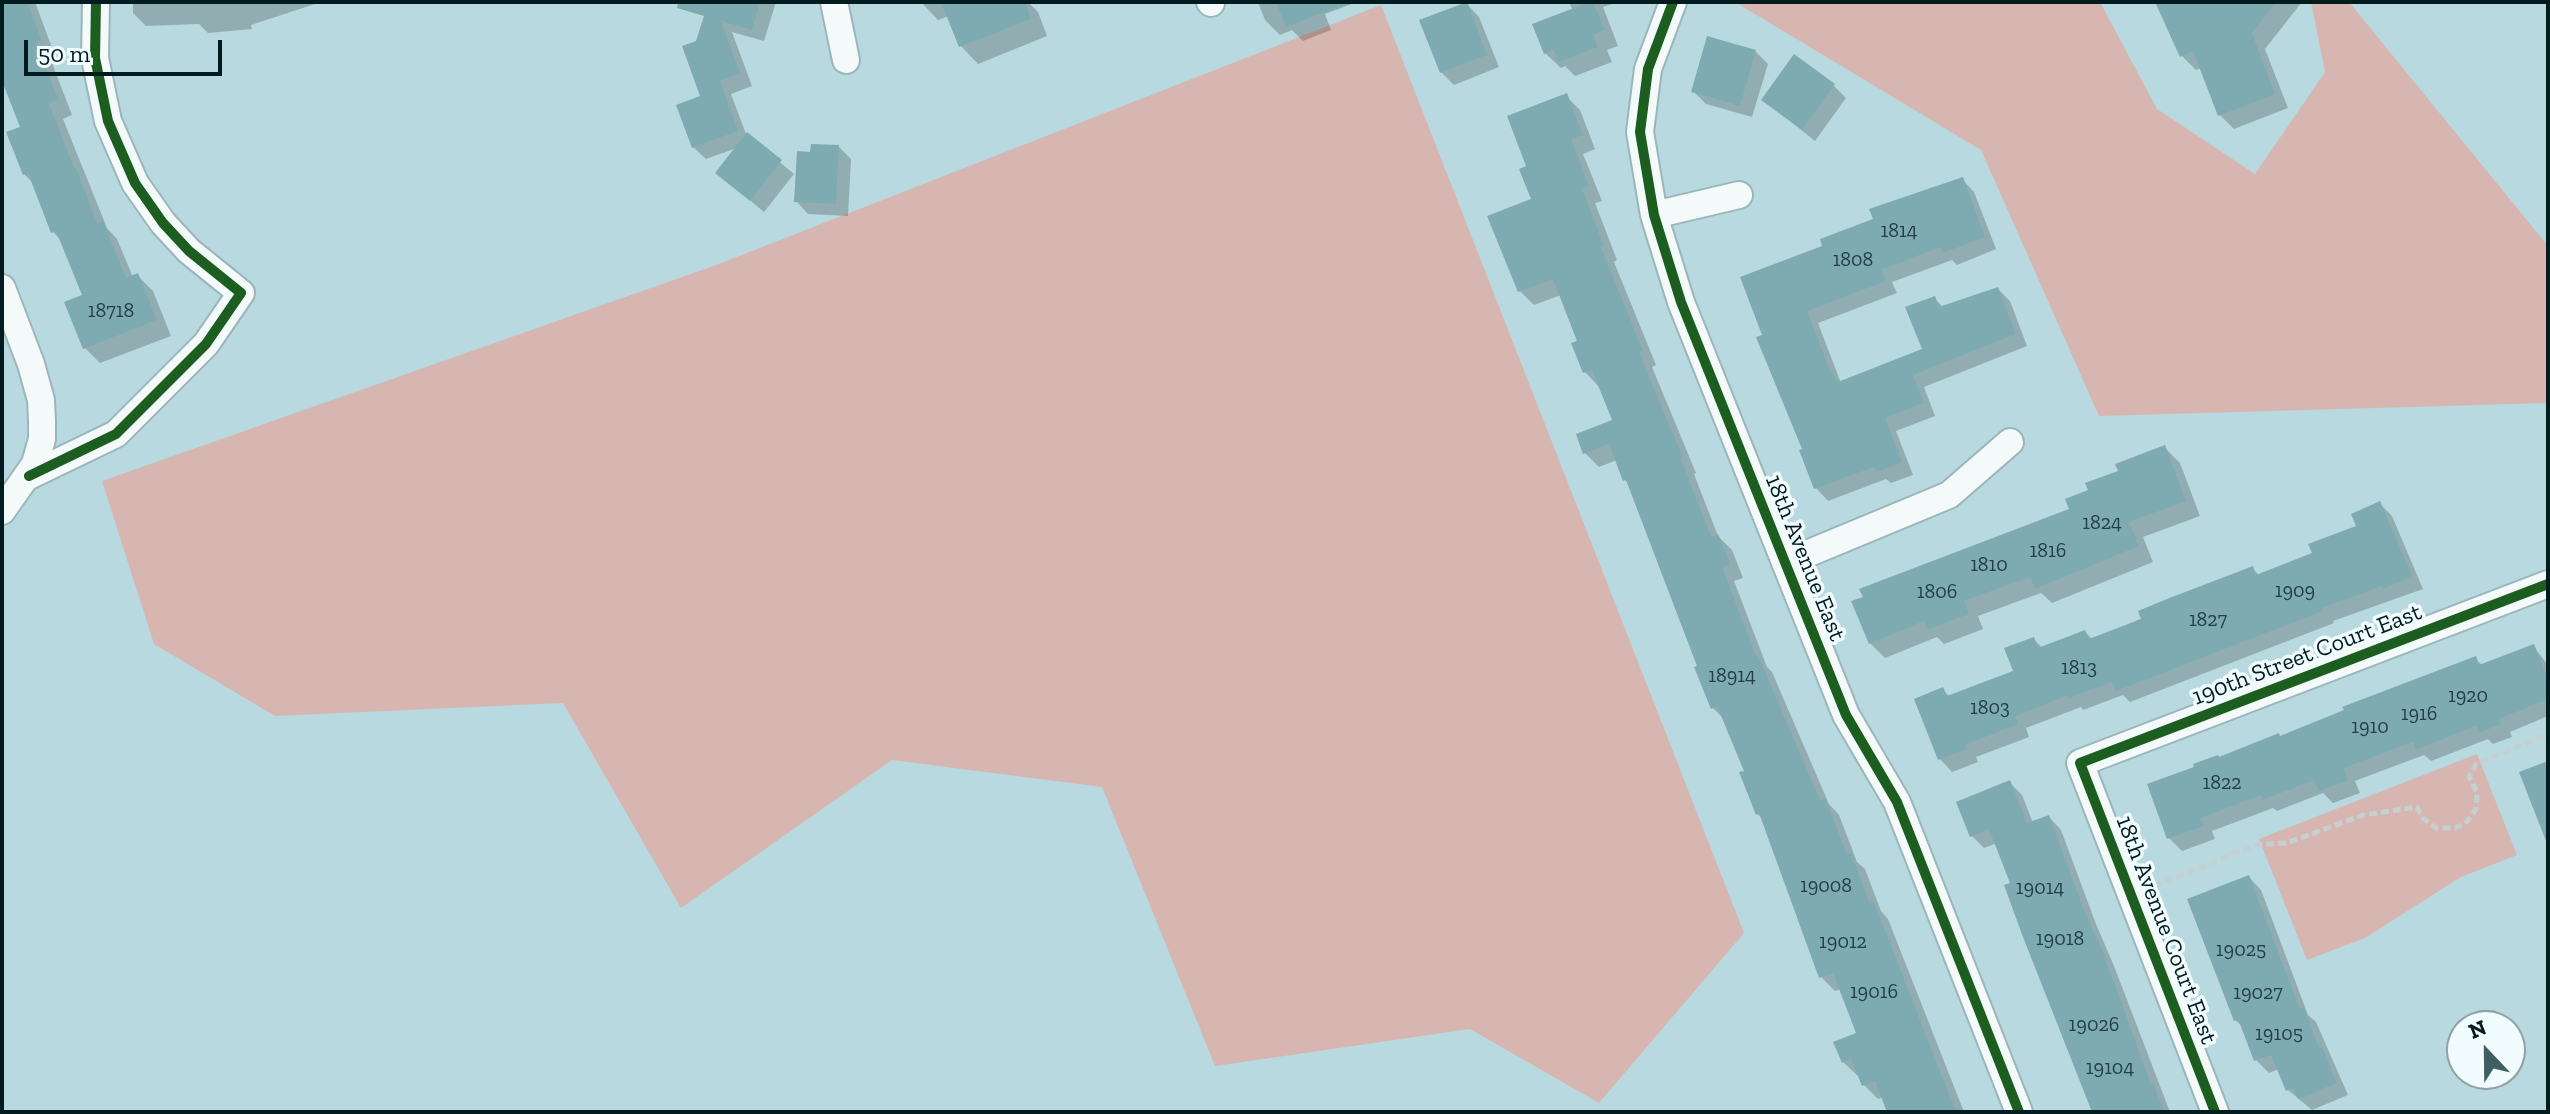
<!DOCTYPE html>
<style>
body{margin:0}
#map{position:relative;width:2550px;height:1114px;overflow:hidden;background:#b7d9df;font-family:"Zilla Slab",serif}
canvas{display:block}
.frame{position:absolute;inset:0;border:4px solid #021b1f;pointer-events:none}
.north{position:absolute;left:2446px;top:1010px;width:80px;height:80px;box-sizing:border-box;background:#f0fcfe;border:2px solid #91a2a5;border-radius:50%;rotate:338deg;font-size:22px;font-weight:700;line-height:32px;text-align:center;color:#021b1f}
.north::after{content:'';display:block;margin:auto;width:28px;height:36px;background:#415e62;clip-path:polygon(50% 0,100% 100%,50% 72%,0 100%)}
.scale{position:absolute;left:24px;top:40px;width:198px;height:36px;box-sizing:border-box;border:4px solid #021b1f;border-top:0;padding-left:10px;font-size:24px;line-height:28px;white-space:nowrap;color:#021b1f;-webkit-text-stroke:6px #f0fcfe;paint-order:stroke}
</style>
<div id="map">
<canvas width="2550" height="1114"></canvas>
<div class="frame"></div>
<div class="north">N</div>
<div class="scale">50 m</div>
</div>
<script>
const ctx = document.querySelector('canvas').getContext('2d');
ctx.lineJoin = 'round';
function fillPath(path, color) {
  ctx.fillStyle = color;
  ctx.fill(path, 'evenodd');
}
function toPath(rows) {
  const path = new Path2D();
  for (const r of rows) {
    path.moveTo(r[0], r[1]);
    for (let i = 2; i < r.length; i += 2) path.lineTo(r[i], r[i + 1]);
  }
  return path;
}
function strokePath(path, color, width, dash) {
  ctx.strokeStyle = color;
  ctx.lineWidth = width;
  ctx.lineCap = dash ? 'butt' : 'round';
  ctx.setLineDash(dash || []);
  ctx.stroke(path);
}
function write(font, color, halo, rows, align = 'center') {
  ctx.font = font + ' "Zilla Slab",serif';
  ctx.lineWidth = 7;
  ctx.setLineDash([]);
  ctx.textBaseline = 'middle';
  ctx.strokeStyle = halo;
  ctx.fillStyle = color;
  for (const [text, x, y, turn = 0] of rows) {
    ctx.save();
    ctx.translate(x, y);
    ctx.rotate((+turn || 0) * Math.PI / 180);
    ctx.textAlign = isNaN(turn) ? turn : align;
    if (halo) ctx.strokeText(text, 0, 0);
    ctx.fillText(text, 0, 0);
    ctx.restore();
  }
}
const green = toPath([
 [1735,2,2100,2,2157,109,2255,174,2325,72,2311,2,2349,2,2548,246,2548,403,2099,416,1981,150],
 [1381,5,1744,933,1599,1103,1470,1029,1215,1066,1102,787,892,760,681,908,563,703,275,716,154,644,102,481,719,264],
 [2477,754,2517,855,2461,877,2365,938,2307,960,2259,839]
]);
const shadow = toPath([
 [2,2,35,2,55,56,50,58,72,115,63,119,107,228,117,239,133,277,138,276,153,291,171,336,100,363,85,348,84,296,63,242,53,232,34,184,24,174,22,128,2,76],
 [133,2,321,2,251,25,252,29,208,33,199,24,146,26,133,13],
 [710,2,776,2,764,41,732,32,752,86,731,94,746,134,794,174,764,212,717,173,737,148,706,159,693,147,703,98,698,43],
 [921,2,1028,2,1038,12,1047,36,978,64,961,46,949,16,938,20],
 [1258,2,1357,2,1325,14,1331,30,1303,41,1292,30,1280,35,1265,20],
 [1569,2,1618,2,1603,7,1618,46,1607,50,1612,62,1575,76,1565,66,1561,68,1545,53,1573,11],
 [2157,2,2302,2,2265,49,2288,108,2234,129,2220,115,2201,68,2196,70,2182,56],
 [1467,4,1479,17,1499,67,1454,85,1441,72],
 [1755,51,1768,64,1752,117,1706,104,1693,91],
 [1834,86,1846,98,1815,141,1764,100],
 [1566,96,1580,110,1595,149,1583,154,1602,201,1595,203,1617,260,1614,262,1656,365,1652,367,1696,473,1694,474,1718,536,1732,550,1743,578,1734,581,1767,667,1772,672,1829,804,1839,815,1857,862,1865,869,1881,911,1888,919,1964,1112,1889,1112,1883,1097,1878,1099,1864,1085,1860,1075,1858,1076,1843,1062,1859,1034,1841,989,1835,991,1821,977,1764,820,1757,814,1746,772,1724,719,1713,708,1700,667,1630,485,1625,480,1617,460,1599,467,1584,452,1614,422,1599,387,1585,372,1579,342,1561,295,1534,305,1520,291,1533,200,1529,167],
 [839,147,851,159,848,216,808,214,796,201,812,154],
 [1962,179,1974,192,1996,249,1957,265,1952,260,1892,282,1897,293,1818,323,1841,383,1924,350,1934,298,1943,307,1998,289,2010,301,2027,346,1924,387,1935,416,1896,431,1913,475,1891,483,1886,479,1828,501,1816,488,1764,336,1825,247],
 [2165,448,2180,463,2200,516,2143,537,2153,562,2052,603,2041,593,1978,616,1983,629,1944,644,1937,637,1885,658,1870,643,2071,510,2090,491],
 [2380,504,2392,516,2423,589,2333,621,2334,623,2130,702,2123,695,2083,710,2081,707,2026,728,2029,737,1976,757,1978,762,1952,772,1940,759,1943,690,1950,697,2016,672,2034,639,2042,648,2085,632,2093,640,2253,569,2260,576,2315,554,2359,527],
 [2533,646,2548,665,2548,716,2510,732,2512,737,2493,744,2488,739,2431,761,2424,755,2355,781,2360,793,2333,803,2323,793,2277,811,2273,808,2212,831,2215,839,2182,851,2169,838,2219,759,2281,738,2476,659,2483,666],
 [2009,782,2022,795,2033,823,2049,817,2061,830,2096,924,2114,966,2170,1112,2094,1112,1997,843,1984,848,1972,836],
 [2249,877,2261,890,2308,1015,2316,1022,2348,1095,2312,1110,2288,1090,2279,1069,2269,1073,2256,1060,2244,1028,2235,1020]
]);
const building = toPath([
 [2,2,27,2,42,41,36,43,58,100,49,103,74,168,76,168,97,223,103,221,126,278,138,273,157,320,83,349,64,302,82,295,56,231,51,233,28,173,23,175,6,132,20,127,2,81],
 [678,2,760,2,752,30,721,21,740,73,720,81,738,131,692,148,676,105,700,96,682,46,696,41,704,16,677,8],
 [941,2,1025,2,1031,19,959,47],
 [1276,2,1346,2,1346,4,1286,27],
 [1467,2,1487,55,1440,73,1419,20],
 [1590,2,1593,2,1605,30,1593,35,1598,47,1558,62,1554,50,1544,54,1532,24],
 [2155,2,2276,2,2252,33,2275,94,2218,116,2193,51,2180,57],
 [1707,36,1756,50,1740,106,1691,92],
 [1794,54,1835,84,1802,130,1761,100],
 [1567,93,1583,135,1571,139,1589,186,1582,189,1604,246,1601,247,1643,351,1639,352,1683,458,1681,459,1711,537,1718,534,1730,564,1722,567,1756,656,1758,655,1820,800,1825,798,1847,854,1851,853,1870,904,1874,902,1956,1112,1887,1112,1875,1081,1862,1086,1851,1059,1842,1063,1833,1042,1856,1033,1833,973,1819,978,1759,813,1756,815,1739,772,1744,771,1717,706,1711,709,1694,667,1697,666,1626,480,1623,481,1609,444,1583,454,1576,434,1612,420,1592,370,1583,373,1571,343,1577,341,1553,279,1518,292,1487,216,1531,199,1519,169,1526,166,1507,116],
 [747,132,782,160,750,201,715,173],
 [811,144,839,145,836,204,794,202,797,151,810,152],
 [1963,177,1985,237,1943,253,1940,247,1881,270,1886,281,1807,311,1831,373,1833,372,1838,382,1922,349,1905,307,1935,296,1939,307,1998,287,2016,334,1913,375,1924,403,1885,418,1902,462,1877,472,1874,467,1814,489,1799,450,1802,449,1756,337,1762,335,1740,277,1822,246,1820,239,1873,219,1869,209],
 [2165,445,2186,501,2129,522,2139,546,2035,589,2030,577,1964,601,1969,614,1927,630,1924,621,1869,644,1851,601,1863,597,1859,589,2069,509,2065,499,2088,490,2085,483,2118,471,2115,464],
 [2380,501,2412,576,2383,589,2382,586,2322,608,2323,611,2116,691,2112,682,2069,698,2068,695,2015,716,2018,724,1965,745,1967,749,1938,760,1914,699,1943,687,1947,696,2013,671,2004,648,2034,637,2038,648,2085,630,2089,639,2141,619,2138,611,2167,599,2253,566,2256,575,2312,553,2308,544,2356,526,2351,514],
 [2534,644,2548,680,2548,699,2499,719,2501,724,2479,733,2476,726,2416,750,2413,742,2344,768,2348,780,2319,791,2314,780,2263,800,2261,795,2201,818,2204,826,2167,839,2147,784,2194,767,2193,764,2218,755,2219,757,2279,733,2280,736,2344,710,2342,707,2476,656,2479,665],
 [2548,761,2548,841,2546,841,2519,772],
 [2010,780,2027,823,2049,815,2084,910,2103,952,2151,1084,2153,1083,2164,1112,2092,1112,2023,937,2004,885,2010,883,1989,829,1970,837,1956,802],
 [2249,875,2300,1009,2304,1007,2319,1048,2322,1047,2337,1083,2298,1099,2293,1088,2286,1091,2271,1055,2254,1061,2238,1019,2234,1021,2187,899]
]);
const path = toPath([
 [2154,886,2256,845,2287,843,2363,815,2417,807,2423,818,2436,828,2455,828,2465,824,2476,809,2477,792,2469,777,2476,764,2548,734]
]);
const minor = toPath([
 [834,2,846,60],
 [1210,2,1211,3],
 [1673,2,1648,69,1640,132,1654,215,1681,302,1846,715,1897,802,2019,1112],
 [1654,215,1739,195],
 [2,288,31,364,41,400,42,422,42,439,35,464,2,511],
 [29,476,116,434,206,344,241,293,189,251,163,223,135,183,108,121,95,58,96,2],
 [1785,563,1949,495,2010,442],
 [2215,1112,2080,763,2548,584]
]);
const cycleway = toPath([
 [1673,2,1648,69,1640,132,1654,215,1681,302,1846,715,1897,802,2019,1112],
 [29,476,116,434,206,344,241,293,189,251,163,223,135,183,108,121,95,58,96,2],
 [2215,1112,2080,763,2548,584]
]);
const numberNames = [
 ["1814",1899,231],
 ["1808",1853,260],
 ["18718",111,311],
 ["1824",2102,523],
 ["1816",2048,551],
 ["1810",1989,565],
 ["1909",2295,591],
 ["1806",1937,592],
 ["1827",2208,620],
 ["1813",2079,668],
 ["18914",1732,676],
 ["1920",2468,696],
 ["1803",1990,708],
 ["1916",2419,714],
 ["1910",2370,727],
 ["1822",2222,783],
 ["19008",1826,886],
 ["19014",2040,888],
 ["19018",2060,939],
 ["19012",1843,942],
 ["19025",2241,950],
 ["19016",1874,992],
 ["19027",2258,993],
 ["19026",2094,1025],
 ["19105",2279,1034],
 ["19104",2110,1068]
];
const streetNames = [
 ["18th Avenue East",1805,558,68],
 ["190th Street Court East",2307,655,-21],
 ["18th Avenue Court East",2166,930,69]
];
fillPath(green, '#d7b6b1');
fillPath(shadow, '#0003');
fillPath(building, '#7eaab1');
strokePath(minor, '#9bb6ba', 30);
strokePath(path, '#c5d0d1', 5, [8, 4]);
strokePath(minor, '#f4f9fa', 26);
strokePath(cycleway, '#1b5e20', 10);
write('20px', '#213f44', null, numberNames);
write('24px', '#021b1f', '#f0fcfe', streetNames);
</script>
